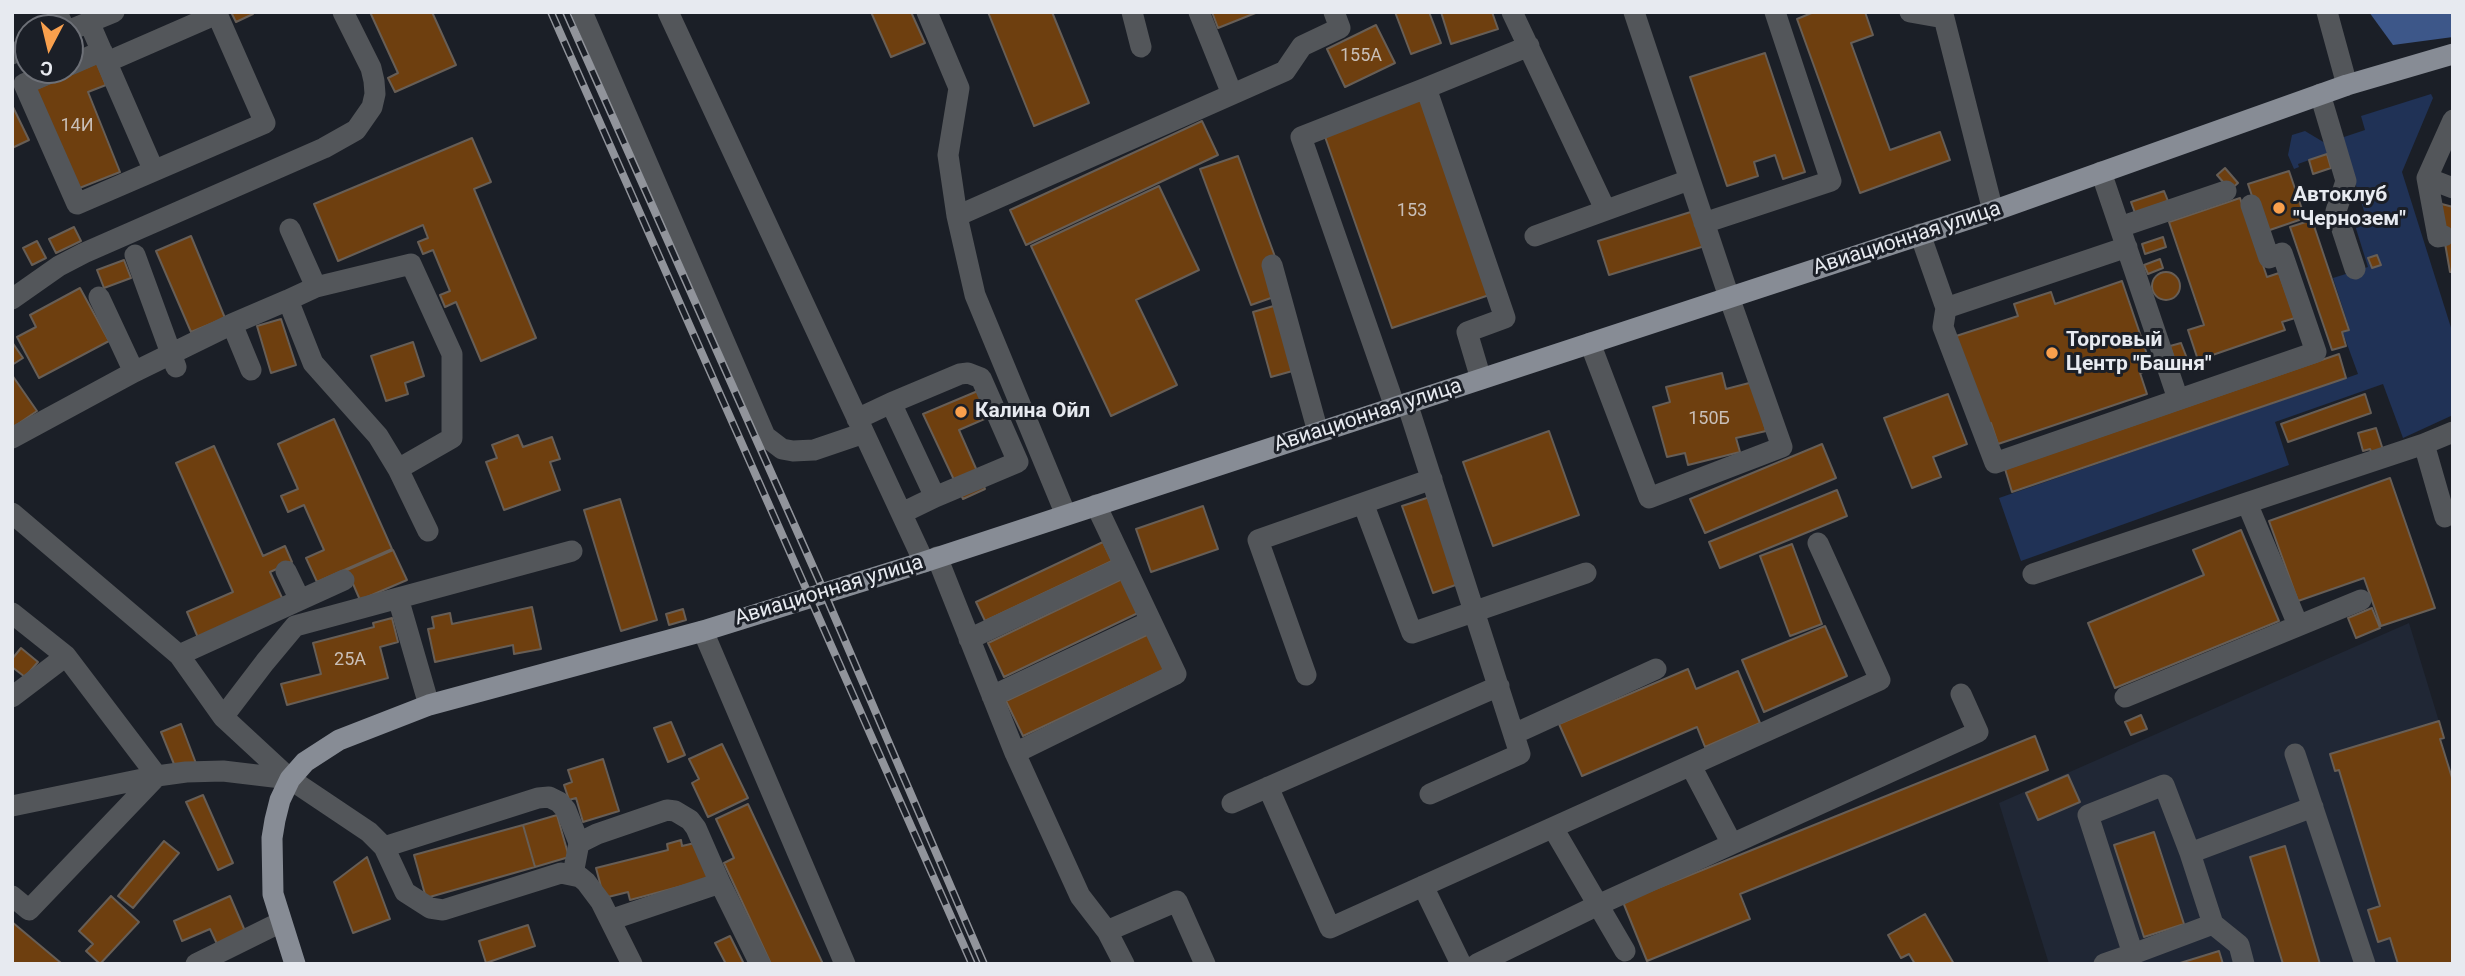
<!DOCTYPE html>
<meta charset="utf-8">
<style>
body{margin:0}
#map{position:relative;width:2465px;height:976px;overflow:hidden;background:#1b1f27;font-family:Roboto,sans-serif}
canvas{display:block}
.frame{position:absolute;inset:0;border:14px solid #e7eaf0;pointer-events:none}
.north{position:absolute;left:14px;top:14px;width:70px;height:70px;box-sizing:border-box;background:#1b1f27;border:2px solid #6d7077;border-radius:50%;rotate:187deg;font-size:19px;font-weight:700;line-height:28px;text-align:center;color:#e7eaf0}
.north::after{content:'';display:block;margin:auto;width:24px;height:32px;background:#f9a04d;clip-path:polygon(50% 0,100% 100%,50% 72%,0 100%)}
</style>
<div id="map">
<canvas width="2465" height="976"></canvas>
<div class="frame"></div>
<div class="north">С</div>
</div>
<script>
const ctx = document.querySelector('canvas').getContext('2d');
ctx.lineJoin = 'round';
function fillPath(path, color) {
  ctx.fillStyle = color;
  ctx.fill(path, 'evenodd');
}
function toPath(rows) {
  const path = new Path2D();
  for (const r of rows) {
    if (r.length === 3) {
      path.moveTo(r[0] + r[2], r[1]);
      path.arc(r[0], r[1], r[2], 0, 2 * Math.PI);
      continue;
    }
    path.moveTo(r[0], r[1]);
    for (let i = 2; i < r.length; i += 2) path.lineTo(r[i], r[i + 1]);
  }
  return path;
}
function strokePath(path, color, width, dash) {
  ctx.strokeStyle = color;
  ctx.lineWidth = width;
  ctx.lineCap = dash ? 'butt' : 'round';
  ctx.setLineDash(dash || []);
  ctx.stroke(path);
}
function write(font, color, halo, rows, align = 'center') {
  ctx.font = font + ' Roboto,sans-serif';
  ctx.lineWidth = 6;
  ctx.setLineDash([]);
  ctx.textBaseline = 'middle';
  ctx.strokeStyle = halo;
  ctx.fillStyle = color;
  for (const [text, x, y, turn = 0] of rows) {
    ctx.save();
    ctx.translate(x, y);
    ctx.rotate((+turn || 0) * Math.PI / 180);
    ctx.textAlign = isNaN(turn) ? turn : align;
    if (halo) ctx.strokeText(text, 0, 0);
    ctx.fillText(text, 0, 0);
    ctx.restore();
  }
}
const built = toPath([
 [2409,623,2444,738,2440,739,2453,964,2049,964,1999,803]
]);
const green = toPath([
 [2431,94,2433,98,2402,172,2453,334,2453,415,2403,438,2383,384,2275,422,2289,465,2021,561,1999,498,2358,374,2343,333,2350,330,2333,278,2368,267,2353,219,2365,214,2341,138,2365,130,2361,116],
 [2305,131,2325,143,2331,168,2326,154,2298,164,2299,167,2294,169,2288,155,2292,135]
]);
const forest = toPath([
 [2369,12,2453,12,2453,37,2393,45]
]);
const building = toPath([
 [231,12,252,12,253,14,236,22,231,12],
 [370,12,432,12,456,65,395,92,388,78,398,73,370,12],
 [871,12,911,12,925,43,891,57,871,12],
 [988,12,1052,12,1089,103,1034,126,988,12],
 [1212,12,1258,12,1218,28,1212,12],
 [1395,12,1429,12,1441,43,1411,54,1395,12],
 [1441,12,1492,12,1498,29,1451,44,1441,12],
 [1814,12,1865,12,1873,35,1851,43,1890,150,1940,132,1950,160,1860,193,1797,19,1814,12],
 [1376,25,1395,63,1345,87,1327,49,1376,25],
 [1765,53,1805,172,1783,179,1775,155,1754,162,1758,176,1727,186,1690,77,1765,53],
 [97,63,106,85,88,92,120,172,77,189,36,89,97,63],
 [1432,94,1501,291,1392,328,1323,131,1432,94],
 [12,105,29,140,12,148,12,105],
 [1202,121,1218,155,1026,245,1010,210,1202,121],
 [472,138,491,182,474,189,536,338,481,361,456,302,445,307,440,295,450,291,433,250,423,254,418,242,428,238,423,225,338,261,314,204,472,138],
 [2327,154,2331,168,2313,174,2309,160,2327,154],
 [1238,156,1288,292,1251,305,1200,169,1238,156],
 [2225,168,2238,183,2230,190,2217,175,2225,168],
 [2289,171,2305,218,2264,232,2248,184,2289,171],
 [1159,186,1199,270,1136,300,1177,385,1111,416,1031,246,1159,186],
 [2164,191,2168,201,2135,213,2131,202,2164,191],
 [2240,198,2267,277,2279,273,2295,318,2282,322,2285,330,2198,360,2188,330,2204,325,2169,222,2240,198],
 [2438,203,2453,207,2453,272,2450,272,2438,203],
 [1697,210,1708,245,1609,275,1598,241,1697,210],
 [2312,220,2349,330,2342,332,2346,346,2332,350,2290,227,2312,220],
 [74,227,81,241,56,253,49,239,74,227],
 [191,236,225,318,191,332,156,251,191,236],
 [2163,237,2166,247,2145,254,2142,244,2163,237],
 [37,241,46,258,32,265,23,248,37,241],
 [2377,255,2381,265,2372,268,2368,258,2377,255],
 [2160,259,2163,268,2148,274,2144,265,2160,259],
 [124,260,131,278,104,288,97,270,124,260],
 [2166,286,14],
 [2122,281,2152,369,2140,373,2147,394,1998,444,1991,423,1983,425,1953,337,2018,316,2014,304,2051,292,2055,304,2122,281],
 [80,288,109,341,39,378,17,337,36,327,30,315,80,288],
 [1277,305,1296,370,1271,377,1253,312,1277,305],
 [281,319,296,365,271,373,257,326,281,319],
 [12,342,23,358,12,365,12,342],
 [413,342,424,376,405,383,408,394,386,401,371,356,413,342],
 [2181,343,2188,361,2176,365,2170,346,2181,343],
 [2339,354,2346,378,2012,492,2005,469,2339,354],
 [1722,373,1726,389,1753,382,1766,431,1736,438,1740,452,1688,465,1685,453,1667,457,1653,407,1670,402,1666,387,1722,373],
 [12,375,37,411,12,428,12,375],
 [992,385,1003,411,959,430,985,489,963,499,923,414,992,385],
 [1948,394,1967,444,1933,457,1941,477,1912,488,1884,418,1948,394],
 [2365,394,2371,413,2288,442,2281,424,2365,394],
 [334,419,392,549,317,582,306,558,324,550,304,505,288,512,281,496,298,489,278,444,334,419],
 [2376,428,2384,453,2373,456,2370,449,2363,451,2358,433,2376,428],
 [1549,431,1579,515,1493,546,1463,462,1549,431],
 [518,435,523,447,552,437,560,459,550,462,560,490,504,510,486,462,497,458,492,445,518,435],
 [1822,444,1836,478,1705,533,1690,499,1822,444],
 [214,446,263,556,285,546,292,562,270,572,284,602,199,640,187,612,233,592,176,463,214,446],
 [2390,478,2435,608,2381,626,2364,578,2298,601,2269,521,2390,478],
 [1837,490,1847,516,1720,568,1709,542,1837,490],
 [1433,496,1464,582,1433,593,1402,506,1433,496],
 [620,499,657,620,621,631,584,510,620,499],
 [1203,506,1218,549,1151,572,1136,529,1203,506],
 [2241,530,2279,621,2115,688,2088,623,2204,575,2193,550,2241,530],
 [1103,542,1112,561,985,621,976,602,1103,542],
 [1792,544,1822,624,1790,636,1760,556,1792,544],
 [393,550,407,580,360,600,347,570,393,550],
 [1122,579,1138,613,1004,677,988,643,1122,579],
 [532,607,541,649,514,654,513,645,435,662,428,629,434,628,432,617,450,613,452,624,532,607],
 [2372,608,2380,628,2356,638,2348,618,2372,608],
 [683,609,686,620,669,625,666,614,683,609],
 [392,618,398,642,380,647,388,678,287,705,281,684,321,674,313,643,374,627,373,623,392,618],
 [1825,626,1847,676,1764,712,1742,660,1825,626],
 [1149,634,1166,669,1023,736,1006,701,1149,634],
 [21,648,38,662,25,677,12,667,12,659,21,648],
 [1688,669,1696,689,1738,671,1760,723,1705,747,1697,727,1582,776,1559,724,1688,669],
 [2141,715,2147,729,2131,735,2125,722,2141,715],
 [2439,721,2444,738,2440,739,2453,781,2453,964,2398,964,2390,938,2378,942,2368,910,2380,906,2339,770,2335,771,2330,754,2439,721],
 [671,722,685,755,668,762,654,728,671,722],
 [181,724,197,766,178,774,161,732,181,724],
 [2035,736,2048,770,1740,894,1750,919,1647,961,1623,902,2035,736],
 [722,744,748,798,708,817,692,783,699,779,689,759,722,744],
 [603,759,619,811,583,822,576,798,569,800,564,785,572,782,568,770,603,759],
 [2068,775,2080,802,2038,820,2026,793,2068,775],
 [203,795,233,863,218,870,186,802,203,795],
 [748,804,823,964,771,964,724,863,734,858,716,819,748,804],
 [557,815,569,857,535,867,523,825,557,815],
 [523,825,535,867,426,898,414,855,523,825],
 [2154,832,2184,924,2144,937,2114,845,2154,832],
 [681,840,682,846,699,842,708,879,630,900,628,892,604,898,596,868,668,850,667,844,681,840],
 [164,841,179,853,133,908,118,896,164,841],
 [2285,846,2320,964,2283,964,2250,857,2285,846],
 [367,857,390,919,353,933,334,882,367,857],
 [111,896,139,922,100,964,86,951,93,944,79,931,111,896],
 [230,896,245,931,217,944,210,929,182,941,174,921,230,896],
 [1925,914,1954,964,1915,964,1909,954,1901,958,1888,935,1925,914],
 [12,922,61,963,61,964,12,964,12,922],
 [528,925,535,946,486,963,479,941,528,925],
 [730,936,744,964,726,964,715,943,730,936],
 [2219,951,2223,964,2177,964,2219,951]
]);
const minor = toPath([
 [57,12,64,28],
 [582,12,765,436,782,449,793,451,814,450,864,433],
 [668,12,924,562],
 [927,12,959,88,948,155,957,216],
 [1132,12,1141,47],
 [1199,12,1232,94],
 [1512,12,1605,209],
 [1910,12,1944,18,1993,211],
 [2327,12,2347,85],
 [89,22,154,171],
 [70,30,114,12],
 [12,54,28,47],
 [70,65,102,51],
 [57,70,24,84,77,204,265,123,217,14,107,62],
 [2320,94,2346,181,2336,211,2355,269],
 [2101,172,2178,399],
 [2427,178,2453,188],
 [1704,223,1831,181,1775,12],
 [2120,227,2226,191],
 [290,229,316,287],
 [1920,234,1946,308,2127,247],
 [1535,236,1689,180],
 [2444,236,2438,237,2427,178,2453,120],
 [135,255,176,367],
 [1272,265,1318,432],
 [99,297,134,372],
 [12,299,59,266,84,253,324,148,356,130,372,107,375,94,374,81,371,68,343,12],
 [1946,308,1943,327,1995,463,2316,352,2282,253,2269,258,2251,205],
 [1590,343,1649,498,1782,447,1729,297,1634,12],
 [251,370,232,324,288,300],
 [1481,379,1467,332,1505,318,1426,88,1529,46],
 [891,403,960,374,968,373,981,378,1018,462,935,497],
 [1407,403,1520,754,1430,794],
 [1395,407,1301,137,1426,88],
 [857,419,891,403,935,497,902,513],
 [12,438,134,372,232,324],
 [398,469,452,438,452,354,411,264,316,287,288,300,313,363,378,436,398,469,428,531],
 [1363,503,1412,633,1586,573],
 [2247,503,2298,625],
 [12,513,179,655,223,717,290,779],
 [1066,515,975,295,957,216,1285,71,1302,46,1340,28,1334,12],
 [2445,517,2424,444,2453,432],
 [937,557,1015,753,1080,896,1107,931,1177,901,1205,964],
 [286,571,300,600],
 [2033,574,2424,444],
 [398,598,429,705],
 [12,613,66,656,157,776,29,910,12,896],
 [703,631,845,964],
 [969,639,1125,566],
 [179,655,344,580],
 [1306,675,1258,540,1432,479],
 [992,696,1151,621],
 [12,697,66,656],
 [2125,697,2361,600],
 [223,717,265,662,295,626,572,551],
 [1514,734,1656,669],
 [1015,753,1176,674,1096,505],
 [2295,754,2365,964],
 [1691,766,1732,844],
 [1268,787,1330,928,1880,680,1818,543],
 [1232,803,1499,686],
 [12,806,157,776,186,772,223,771,290,779,369,832,384,847,405,892,430,908,443,910,561,873,580,877,586,882,601,902,632,964],
 [1553,828,1625,951],
 [384,847,538,798,549,797,559,802,566,810,579,843],
 [2190,853,2164,785,2088,815,2133,954,2213,924],
 [573,874,579,843,597,834,667,810,675,811,690,820,696,828,720,883,610,920],
 [720,883,760,964],
 [1423,886,1461,964],
 [1107,931,1124,964],
 [196,964,281,922],
 [1477,964,1598,905,1978,732,1961,694],
 [2104,964,2133,954],
 [2244,964,2239,945,2213,924,2190,853,2313,807]
]);
const major = toPath([
 [295,964,273,894,272,838,275,820,280,800,290,779,305,762,339,740,429,705,703,631,924,562,1993,211,2347,85,2453,54]
]);
const rail = toPath([
 [551,12,972,964],
 [566,12,818,578,984,964]
]);
const markers = [
 [2279,208,7,"#f9a04d"],
 [2052,353,7,"#f9a04d"],
 [961,412,7,"#f9a04d"]
];
const numberNames = [
 ["155А",1361,56],
 ["14И",77,126],
 ["153",1412,211],
 ["150Б",1709,419],
 ["25А",350,660]
];
const poiNames = [
 ["Автоклуб",2293,196],
 ["\"Чернозем\"",2293,220],
 ["Торговый",2066,341],
 ["Центр \"Башня\"",2066,365],
 ["Калина Ойл",975,412]
];
const streetNames = [
 ["Авиационная улица",1907,239,-18],
 ["Авиационная улица",1368,416,-18],
 ["Авиационная улица",829,591,-17]
];
fillPath(built, '#202735');
fillPath(green, '#203256');
fillPath(forest, '#3d5789');
fillPath(building, '#6e3f0f');
strokePath(building, '#675e56', 2);
strokePath(minor, '#53565a', 21);
strokePath(major, '#878c95', 21);
strokePath(rail, '#91949b', 8);
strokePath(rail, '#1b1f27', 5, [16]);
for (const [x, y, r, color] of markers) {
  const dot = new Path2D();
  dot.arc(x, y, r, 0, 2 * Math.PI);
  ctx.fillStyle = color;
  ctx.fill(dot);
  strokePath(dot, '#1b1f27', 2.5);
}
write('18px', '#c9bfb8', null, numberNames);
write('bold 21px', '#e7eaf0', '#1b1f27', poiNames, 'left');
write('21px', '#e7eaf0', '#1b1f27', streetNames);
</script>
